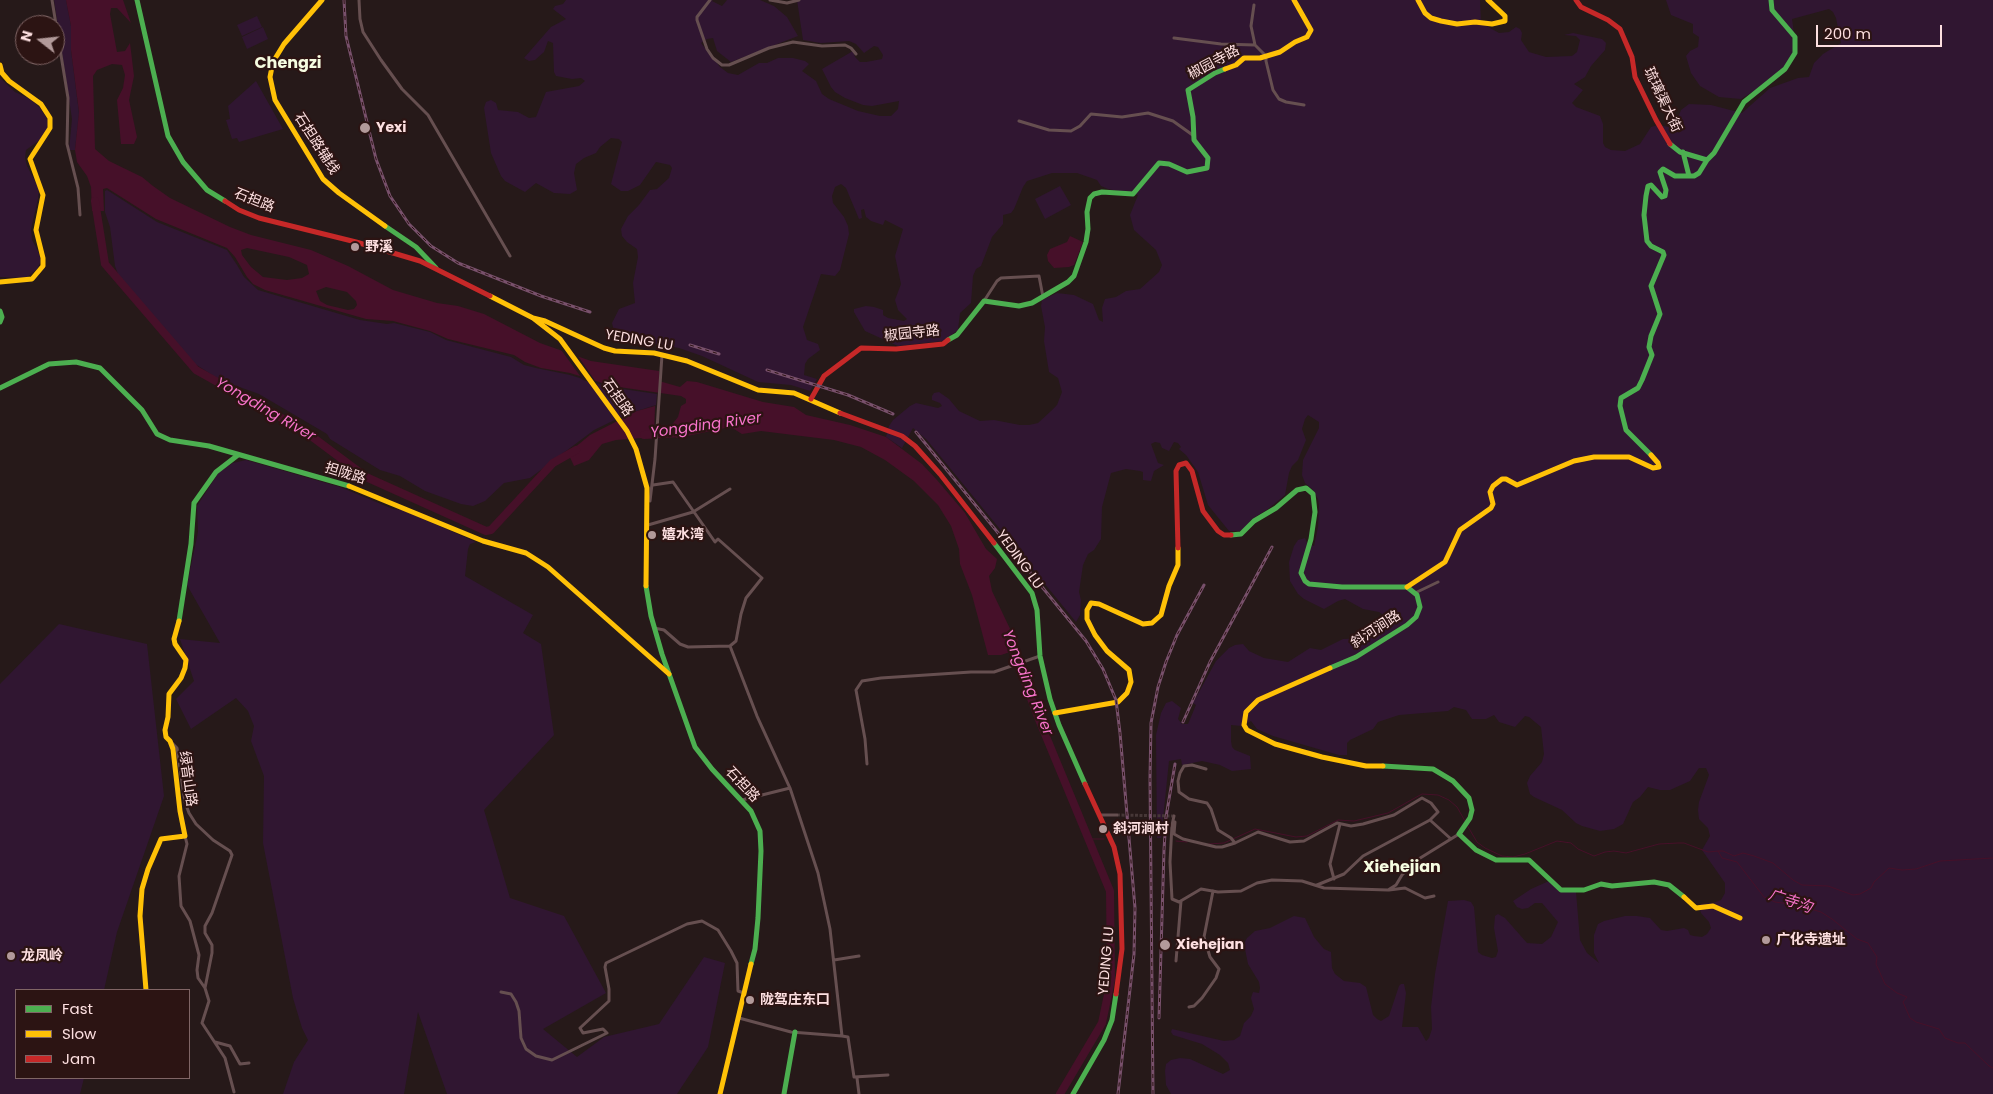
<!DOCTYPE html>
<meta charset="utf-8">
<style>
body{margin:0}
#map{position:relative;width:1993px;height:1094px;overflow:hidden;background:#261919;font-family:Poppins,sans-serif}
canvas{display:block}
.legend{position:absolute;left:15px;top:989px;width:175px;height:90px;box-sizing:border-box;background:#2c1413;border:1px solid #806565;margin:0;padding:6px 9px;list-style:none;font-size:15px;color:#fddfe0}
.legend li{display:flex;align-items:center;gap:10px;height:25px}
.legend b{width:25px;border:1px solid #806565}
.north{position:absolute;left:15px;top:15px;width:50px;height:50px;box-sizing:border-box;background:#2c1413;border:1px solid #806565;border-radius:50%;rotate:286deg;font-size:14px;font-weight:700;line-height:20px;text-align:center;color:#fddfe0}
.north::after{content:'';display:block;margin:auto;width:18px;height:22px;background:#b29a9a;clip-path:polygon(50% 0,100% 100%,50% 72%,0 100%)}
.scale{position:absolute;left:1816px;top:25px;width:126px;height:22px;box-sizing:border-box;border:2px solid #fddfe0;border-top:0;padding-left:6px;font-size:15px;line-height:18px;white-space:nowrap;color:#fddfe0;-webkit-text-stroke:4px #2c1413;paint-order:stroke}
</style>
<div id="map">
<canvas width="1993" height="1094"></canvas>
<ul class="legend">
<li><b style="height:6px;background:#4caf50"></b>Fast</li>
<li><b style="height:6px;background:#ffc107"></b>Slow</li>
<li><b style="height:6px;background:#c62828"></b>Jam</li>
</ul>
<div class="north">N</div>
<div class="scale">200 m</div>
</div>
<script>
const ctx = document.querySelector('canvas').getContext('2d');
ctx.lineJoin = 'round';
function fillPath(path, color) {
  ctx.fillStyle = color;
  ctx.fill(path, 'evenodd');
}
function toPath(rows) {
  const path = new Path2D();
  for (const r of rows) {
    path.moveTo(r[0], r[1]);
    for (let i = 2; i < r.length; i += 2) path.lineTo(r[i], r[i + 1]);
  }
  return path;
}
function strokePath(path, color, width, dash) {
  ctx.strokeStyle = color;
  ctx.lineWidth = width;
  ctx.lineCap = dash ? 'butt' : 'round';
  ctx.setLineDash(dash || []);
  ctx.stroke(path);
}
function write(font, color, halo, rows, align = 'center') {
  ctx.font = font + ' Poppins,"Noto Sans SC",sans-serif';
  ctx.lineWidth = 4.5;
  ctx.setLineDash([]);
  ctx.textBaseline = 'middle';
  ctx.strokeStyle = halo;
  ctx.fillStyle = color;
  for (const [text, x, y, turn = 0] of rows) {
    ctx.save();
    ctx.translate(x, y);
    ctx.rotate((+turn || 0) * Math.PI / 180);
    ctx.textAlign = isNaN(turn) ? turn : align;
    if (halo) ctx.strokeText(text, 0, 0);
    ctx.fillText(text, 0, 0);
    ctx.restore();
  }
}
const green = toPath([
 [54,0,66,0,71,26,71,50,79,113,75,150,69,150,72,119],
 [566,0,713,0,712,1,722,6,727,0,760,0,774,6,787,17,798,36,731,62,717,51,713,38,707,39,701,43,720,67,728,73,738,75,759,63,767,63,778,58,793,58,805,61,809,64,802,71,816,81,822,94,829,99,858,111,880,116,891,116,898,109,899,101,872,106,863,105,845,98,835,92,831,87,822,69,853,51,855,57,860,62,866,62,882,59,883,55,878,47,874,46,864,53,856,44,849,41,821,43,803,40,797,0,1480,0,1481,23,1499,33,1509,32,1516,27,1520,29,1522,33,1521,40,1529,52,1546,57,1572,56,1577,52,1580,40,1576,36,1564,35,1573,33,1602,39,1606,43,1605,50,1591,66,1585,77,1574,84,1583,90,1572,103,1576,107,1600,116,1603,124,1603,143,1605,147,1611,150,1625,151,1640,144,1651,127,1658,125,1674,128,1681,110,1689,104,1711,105,1742,113,1770,88,1798,78,1809,77,1814,63,1823,54,1841,43,1836,18,1833,12,1829,9,1792,19,1795,40,1793,55,1782,74,1741,99,1719,97,1700,86,1691,73,1686,56,1690,51,1698,47,1699,37,1693,33,1693,24,1671,15,1666,0,1993,0,1993,1094,1171,1094,1166,1085,1165,1071,1166,1064,1171,1060,1180,1058,1190,1059,1223,1074,1230,1070,1228,1063,1220,1055,1202,1044,1173,1035,1171,1032,1172,1029,1224,1041,1234,1040,1240,1036,1244,1023,1251,1016,1254,1009,1251,998,1253,992,1259,993,1260,988,1259,982,1248,964,1244,944,1247,938,1255,931,1270,928,1294,916,1305,918,1314,937,1324,949,1331,952,1332,968,1335,974,1344,981,1360,983,1366,987,1373,1015,1377,1019,1381,1021,1389,1016,1399,986,1401,984,1404,984,1406,993,1402,1027,1418,1027,1426,1041,1429,1038,1432,1029,1431,1007,1435,974,1448,901,1464,900,1471,902,1474,907,1478,952,1482,955,1492,958,1496,957,1498,951,1494,928,1495,916,1498,914,1505,918,1527,943,1542,944,1551,937,1558,922,1542,903,1535,903,1528,908,1522,909,1517,907,1513,901,1531,889,1549,881,1559,891,1576,892,1580,940,1587,953,1599,963,1594,953,1594,935,1598,924,1604,921,1625,916,1637,916,1650,918,1661,930,1667,931,1684,928,1688,930,1690,935,1694,936,1702,937,1707,934,1711,928,1709,922,1701,913,1699,906,1701,904,1713,903,1721,900,1725,893,1725,883,1702,850,1710,836,1708,828,1699,819,1698,810,1699,802,1709,775,1706,768,1699,768,1690,781,1670,790,1660,790,1648,787,1640,797,1633,802,1623,824,1614,829,1600,831,1582,826,1576,823,1562,810,1534,797,1530,794,1527,783,1530,776,1542,762,1544,754,1541,727,1529,717,1525,716,1515,727,1499,722,1494,715,1486,719,1472,719,1466,710,1454,707,1448,711,1399,715,1378,722,1373,729,1350,740,1347,743,1347,755,1339,755,1273,736,1257,729,1251,721,1242,726,1231,725,1231,741,1232,747,1235,750,1250,756,1251,769,1232,771,1220,765,1202,761,1182,765,1181,759,1169,761,1161,838,1157,838,1156,735,1161,713,1166,703,1172,701,1181,708,1178,719,1182,724,1188,724,1196,705,1193,703,1216,661,1229,648,1235,645,1243,644,1249,651,1264,658,1288,662,1310,648,1321,650,1343,639,1368,638,1378,634,1384,632,1388,625,1385,616,1379,612,1363,609,1345,599,1338,601,1324,609,1304,599,1298,594,1290,581,1289,562,1294,546,1298,540,1305,538,1307,543,1314,546,1318,527,1319,506,1318,499,1312,489,1305,483,1302,475,1303,460,1319,428,1319,422,1308,415,1305,419,1302,429,1306,440,1298,460,1292,466,1289,473,1285,495,1268,509,1252,519,1244,530,1240,531,1229,531,1208,505,1198,472,1186,455,1179,449,1181,447,1178,443,1174,442,1169,451,1162,448,1160,443,1155,442,1151,444,1158,463,1164,465,1154,471,1151,481,1143,480,1143,472,1140,471,1126,469,1111,473,1102,507,1101,539,1094,550,1088,554,1083,565,1079,592,1081,600,1080,615,1076,622,927,440,913,428,902,448,886,437,889,426,893,420,910,406,916,403,938,408,942,406,940,403,932,400,932,396,934,393,939,392,949,399,959,411,980,421,994,420,1020,425,1029,425,1038,423,1051,411,1057,405,1062,392,1058,378,1049,372,1044,341,1045,327,1041,306,1042,300,1057,293,1074,295,1093,304,1099,320,1103,322,1102,308,1105,299,1116,297,1126,291,1140,289,1159,272,1162,265,1156,250,1134,230,1130,215,1138,195,1108,189,1101,186,1097,180,1077,173,1052,173,1027,181,1023,187,1014,209,1011,213,1003,215,1003,224,992,237,981,266,976,269,973,276,971,303,960,313,958,330,943,341,898,346,865,331,854,312,854,309,866,306,874,307,883,310,883,315,888,318,904,321,907,319,898,310,895,300,901,284,895,256,903,229,885,220,883,225,871,221,866,217,864,209,861,210,862,218,859,219,846,188,841,184,835,187,832,196,833,203,844,217,848,226,849,234,840,270,835,276,821,274,803,327,807,340,818,344,820,350,808,359,805,364,804,375,817,379,810,391,791,385,758,382,702,356,679,348,626,339,614,331,612,323,619,309,635,303,633,283,638,257,637,249,627,242,622,236,621,229,628,216,639,205,650,190,657,189,669,178,672,168,670,165,656,162,640,185,628,191,621,191,611,184,622,142,619,139,611,138,600,147,596,153,584,158,576,164,574,173,577,190,570,194,554,193,536,183,525,192,505,181,501,176,491,153,484,108,486,102,491,100,496,103,498,110,518,112,529,118,536,117,546,92,579,86,585,81,581,78,572,79,556,76,554,72,553,43,548,41,544,52,535,60,529,61,524,58,551,27,566,19,553,9,555,6,563,4],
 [257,16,262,27,242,36,237,25],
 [263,27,268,39,247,49,242,37],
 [0,78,15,92,30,99,40,108,48,120,47,131,41,139,26,150,25,158,27,166,39,189,38,199,31,229,32,240,38,251,41,261,37,269,26,278,0,277],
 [256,81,283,129,239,142,237,138,232,139,226,120,230,119,228,106],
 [1060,186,1071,205,1045,219,1035,199],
 [107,190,157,222,227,250,237,265,244,277,258,290,360,320,387,324,394,323,430,332,446,340,511,357,524,365,536,368,570,375,609,387,657,394,656,405,627,414,594,430,530,478,504,483,485,501,473,506,461,504,425,491,400,476,380,470,330,439,327,434,259,394,220,380,195,364,119,277,115,266,110,227,105,212,105,191],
 [246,460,340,487,393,509,403,510,476,542,470,544,468,549,465,576,533,615,523,633,541,644,554,735,484,810,510,898,564,916,606,993,543,1029,577,1057,604,1037,659,1024,704,957,725,963,708,1047,677,1094,447,1094,418,1012,404,1094,283,1094,294,1062,308,1040,302,1028,293,998,263,843,264,776,251,741,254,726,248,711,236,698,191,729,176,699,194,681,180,639,220,643,187,585,198,532,197,506,219,472,233,463],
 [59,624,147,644,164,796,117,932,104,990,16,990,16,1078,84,1078,80,1094,0,1094,0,684]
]);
const water = toPath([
 [66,0,123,0,131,23,117,8,111,8,110,14,117,52,125,51,130,43,134,76,129,100,137,137,134,144,121,144,117,100,123,88,125,75,122,65,112,64,97,70,93,76,95,149,109,161,142,177,153,186,170,198,230,227,251,235,311,250,348,266,393,290,437,303,458,306,484,314,540,343,591,361,659,371,659,381,680,387,687,381,697,382,763,402,794,407,806,415,850,425,886,437,922,464,937,480,965,513,986,549,997,559,995,568,989,576,992,591,1013,635,1017,636,1018,643,1016,650,1001,655,988,655,972,595,960,564,959,549,951,526,938,505,914,481,885,460,861,447,834,440,761,431,742,434,734,429,702,420,693,422,685,435,676,438,670,427,678,417,681,406,686,403,686,399,681,396,612,386,570,373,541,368,525,362,514,355,448,339,430,331,393,321,366,319,265,290,253,284,247,277,235,257,227,248,156,219,107,188,103,189,104,211,92,211,91,187,87,176,77,162,75,150,79,112,71,50,71,26],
 [247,248,289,257,307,265,309,274,302,278,287,280,263,277,251,267,242,255,241,250],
 [326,287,347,292,356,301,357,305,354,309,348,310,327,305,320,301,316,291],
 [1070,236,1083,242,1074,265,1069,267,1054,268,1048,261,1047,255,1050,249,1067,242],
 [655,406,654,437,616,440,602,444,589,460,574,466,568,453,590,435,637,411]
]);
const pier = toPath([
 [559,347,576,353,598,385,583,380]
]);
const stream = toPath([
 [1467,825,1477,842,1485,848,1502,856,1513,857,1525,854,1557,841,1571,843,1578,849,1594,856,1605,852,1614,851,1626,853,1659,844,1678,843,1684,843,1708,852,1718,851,1722,858,1737,862,1764,897,1775,902,1797,905,1821,912,1832,919,1857,939,1868,943,1877,957,1876,964,1885,984,1897,993,1907,997,1903,1002,1910,1018,1916,1022,1939,1029,1945,1038,1958,1043,1965,1043,1989,1066,1993,1068],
 [1089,839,1104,839],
 [1176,841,1187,842],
 [1209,844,1224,843,1255,829,1296,837,1307,836,1338,820,1354,821,1388,813,1422,794,1438,795,1449,800,1457,807,1465,821],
 [1718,851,1723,851,1734,856,1743,853,1754,856,1773,863,1793,880,1802,885,1828,886,1853,895,1860,894,1871,888,1874,882,1889,868,1902,870,1916,869,1940,861,1993,858]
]);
const river = toPath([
 [95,201,105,264,196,370,303,430,366,477,486,531,491,530,553,463,576,450],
 [644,435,682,433,729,423],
 [1010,643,1040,722,1110,891,1111,980,1102,1023,1060,1094]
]);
const streetTunnel = toPath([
 [1117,815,1174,816]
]);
const street = toPath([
 [52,0,68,98,67,144,78,188,80,215],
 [359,0,360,19,363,32,381,60,402,89,428,115,510,256],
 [710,0,697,17,697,20,707,49,713,58,722,65,729,65,769,48,793,42,822,46,845,45,851,48,856,54],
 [770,0,787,3,799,0],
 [1254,5,1251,26,1255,45,1266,56,1266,61,1273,90,1279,99,1286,102,1304,105],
 [1174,38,1221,44,1255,45],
 [1019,121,1049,130,1071,131,1080,126,1091,114,1122,117,1148,113,1173,121,1194,136],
 [984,301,997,281,1001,278,1039,276,1043,297],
 [653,485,673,482,715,542,718,539,762,578,746,598,741,614,736,641,730,646,688,647,680,644,664,630,654,628],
 [650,501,655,459,662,355],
 [648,525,693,512,730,489],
 [1415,593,1438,582],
 [730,646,757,716,790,788,818,873,830,929,842,1036,791,1032,739,1018],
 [171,742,177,748,185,802,189,813,196,824,213,840,230,851,232,855,212,913,205,926,205,933,212,945,212,953,205,988],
 [867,764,865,739,856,690,862,681,881,678,971,672,994,672,1040,656],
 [1206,769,1192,765,1184,766,1180,773,1178,781,1179,792,1189,799,1207,803,1211,809,1218,830,1231,838,1235,843,1258,832,1290,842,1304,841,1337,823,1351,826,1363,824,1394,815,1422,798,1431,803,1438,812,1430,820,1363,856,1344,874,1317,885],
 [742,800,790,788],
 [1100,815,1117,815],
 [1174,816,1172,825,1170,862,1172,899,1179,902,1201,889,1218,892,1241,891,1257,883,1272,880,1302,881,1324,888,1388,890,1396,885,1402,875,1417,860,1459,834],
 [1430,820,1451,839],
 [1175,822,1174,834,1183,839,1216,847,1222,847,1235,843],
 [185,836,187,844,179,876,181,906,190,921,199,955,197,970,198,978,205,988,209,1001,202,1023,225,1058,234,1092],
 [1334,879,1330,864,1340,824],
 [1389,890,1405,888,1425,898,1434,896],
 [834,960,859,956],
 [1176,961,1181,901],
 [501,992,511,994,516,1002,519,1011,521,1038,526,1049,536,1056,552,1060,607,1033,603,1029,583,1033,580,1028,609,1001,609,989,605,967,606,963,687,924,702,921,718,930,731,951,737,963,738,991,744,993],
 [1189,1007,1194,1006,1202,998,1216,978,1219,969,1210,957,1204,937,1213,891],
 [842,1036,848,1037,854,1077,888,1075],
 [215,1042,230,1046,240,1064,249,1063],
 [857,1078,859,1094]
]);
const fast = toPath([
 [137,0,168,136,183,162,207,190,225,201],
 [1670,144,1680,152,1707,160,1714,153,1744,102,1785,69,1795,53,1795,37,1772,10,1771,0],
 [1683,152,1689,176],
 [385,226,416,247,436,268],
 [0,311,2,317,0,322],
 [948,340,957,335,984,301,1019,306,1032,303,1068,282,1074,276,1086,242,1088,229,1087,212,1090,198,1094,194,1102,192,1133,194,1159,163,1169,164,1187,172,1207,168,1208,158,1194,140,1193,117,1188,90,1215,73,1225,69],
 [0,388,49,364,76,362,100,368,142,410,157,434,170,440,209,446,349,486],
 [1651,455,1626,430,1620,406,1621,398,1638,388,1642,380,1652,355,1649,347,1651,336,1660,314,1651,286,1664,255,1663,252,1651,246,1647,241,1644,215,1646,196,1648,186,1651,185,1662,197,1665,196,1666,190,1660,172,1663,169,1675,176,1694,176,1699,173,1707,160],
 [1231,535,1241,534,1254,521,1276,508,1297,490,1306,488,1313,494,1315,512,1311,539,1301,573,1305,581,1309,584,1342,587,1407,587,1417,595,1420,607,1416,617,1407,625,1356,657,1330,668],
 [994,543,1032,593,1037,610,1040,656,1050,699,1059,725,1085,784],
 [646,586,651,616,662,654,695,747,712,769,751,811,760,831,761,851,758,918,755,949,751,964],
 [179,621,191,544,194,503,216,472,238,455],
 [1383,766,1433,769,1453,781,1469,798,1472,810,1470,818,1459,834,1476,850,1496,860,1529,860,1561,890,1584,890,1601,884,1612,886,1654,882,1669,885,1684,897],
 [784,1094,795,1032],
 [1073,1094,1104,1040,1112,1020,1116,994]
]);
const slow = toPath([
 [322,0,284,44,273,62,270,77,275,100,323,179,339,193,385,226],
 [1418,0,1425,13,1431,18,1441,21,1457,24,1475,22,1492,24,1505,21,1505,16,1488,0],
 [0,65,2,73,9,81,41,104,50,118,50,128,30,159,43,195,36,230,43,258,43,266,32,279,0,282],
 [1225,69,1236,65,1244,58,1260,58,1280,52,1295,42,1307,37,1311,30,1294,0],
 [490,296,533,318,560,339,627,431,636,449,647,488,646,586],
 [533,318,545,321,604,348,615,351,654,353,687,361,758,390,794,393,840,413],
 [349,486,483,541,526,553,548,567,669,674],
 [1407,587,1445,562,1460,530,1491,508,1493,504,1490,492,1493,486,1502,479,1506,479,1517,485,1574,461,1594,457,1629,457,1653,468,1659,467,1658,463,1651,455],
 [1330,668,1258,700,1246,712,1244,725,1247,730,1275,744,1322,757,1366,766,1383,766],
 [1055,713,1118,702,1127,693,1131,682,1129,670,1107,651,1095,635,1087,619,1087,610,1091,603,1099,604,1143,624,1152,623,1161,615,1169,586,1178,565,1178,548],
 [1684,897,1696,908,1713,906,1740,918],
 [146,990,140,916,142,889,148,869,161,839,185,836,180,811,173,749,170,741,166,737,165,730,168,717,169,694,181,678,185,668,186,660,175,644,174,639,179,621],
 [720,1094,751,964]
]);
const jam = toPath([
 [1576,0,1581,7,1608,20,1620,29,1632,57,1635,77,1656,120,1670,144],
 [225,201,239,210,259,218,356,242,420,261,490,296],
 [811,399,824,376,861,348,896,349,943,344,948,340],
 [840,413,902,436,915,446,940,474,994,543],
 [1178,548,1176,471,1179,465,1186,463,1192,471,1203,511,1218,531,1224,535,1231,535],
 [1085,784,1114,847,1120,874,1122,949,1116,994]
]);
const rail = toPath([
 [344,0,346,36,376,159,390,196,409,224,431,246,458,263,541,296,590,312],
 [690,345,719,354],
 [767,370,848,395,893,414],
 [916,432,1086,641,1103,669,1116,700,1120,733,1135,908,1134,954,1118,1094],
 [1183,722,1210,662,1272,547],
 [1159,1018,1164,850,1166,817,1175,764],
 [1153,1094,1150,778,1151,723,1158,687,1166,662,1177,635,1204,585]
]);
const markers = [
 [365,128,6,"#b29a9a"],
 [355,247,5,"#b29a9a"],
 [652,535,5,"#b29a9a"],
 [1103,829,5,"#b29a9a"],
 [1766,940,5,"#b29a9a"],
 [1165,945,6,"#b29a9a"],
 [11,956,5,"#b29a9a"],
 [750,1000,5,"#b29a9a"]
];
const streetNames = [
 ["椒园寺路",1214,63,-28],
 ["琉璃渠大街",1662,100,65],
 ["石担路辅线",316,144,57],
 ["石担路",254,201,22],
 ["椒园寺路",912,334,-6],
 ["YEDING LU",639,341,10],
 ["石担路",617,398,55],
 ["担陇路",345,474,17],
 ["YEDING LU",1019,560,54],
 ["斜河涧路",1376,630,-33],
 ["绿音山路",187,779,82],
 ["石担路",742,785,47],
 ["YEDING LU",1107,961,-85]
];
const poiNames = [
 ["Yexi",376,128],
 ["野溪",365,247],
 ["嬉水湾",662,535],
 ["斜河涧村",1113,829],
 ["广化寺遗址",1776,940],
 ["Xiehejian",1176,945],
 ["龙凤岭",21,956],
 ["陇驾庄东口",760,1000]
];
const waterNames = [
 ["Yongding River",265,410,30],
 ["Yongding River",706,426,-8],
 ["Yongding River",1027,683,68],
 ["广寺沟",1790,902,18]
];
const quarterNames = [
 ["Chengzi",288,64],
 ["Xiehejian",1402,868]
];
fillPath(green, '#301631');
fillPath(water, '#461029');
fillPath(pier, '#261919');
strokePath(stream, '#461029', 1);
strokePath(river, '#461029', 8);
strokePath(streetTunnel, '#463737', 3, [3, 1.5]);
strokePath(street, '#664f50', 3);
strokePath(fast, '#4caf50', 5);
strokePath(slow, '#ffc107', 5);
strokePath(jam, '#c62828', 5);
strokePath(rail, '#78506b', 3);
strokePath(rail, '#2c1413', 1, [4]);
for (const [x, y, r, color] of markers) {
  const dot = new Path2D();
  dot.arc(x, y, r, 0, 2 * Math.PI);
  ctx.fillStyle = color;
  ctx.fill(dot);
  strokePath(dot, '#2c1413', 2);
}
write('14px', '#fddfe0', '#2c1413', streetNames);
write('bold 14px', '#fddfe0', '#2c1413', poiNames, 'left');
write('italic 15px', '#f773ca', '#2c1413', waterNames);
write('bold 16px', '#f6fde1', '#2c1413', quarterNames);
</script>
